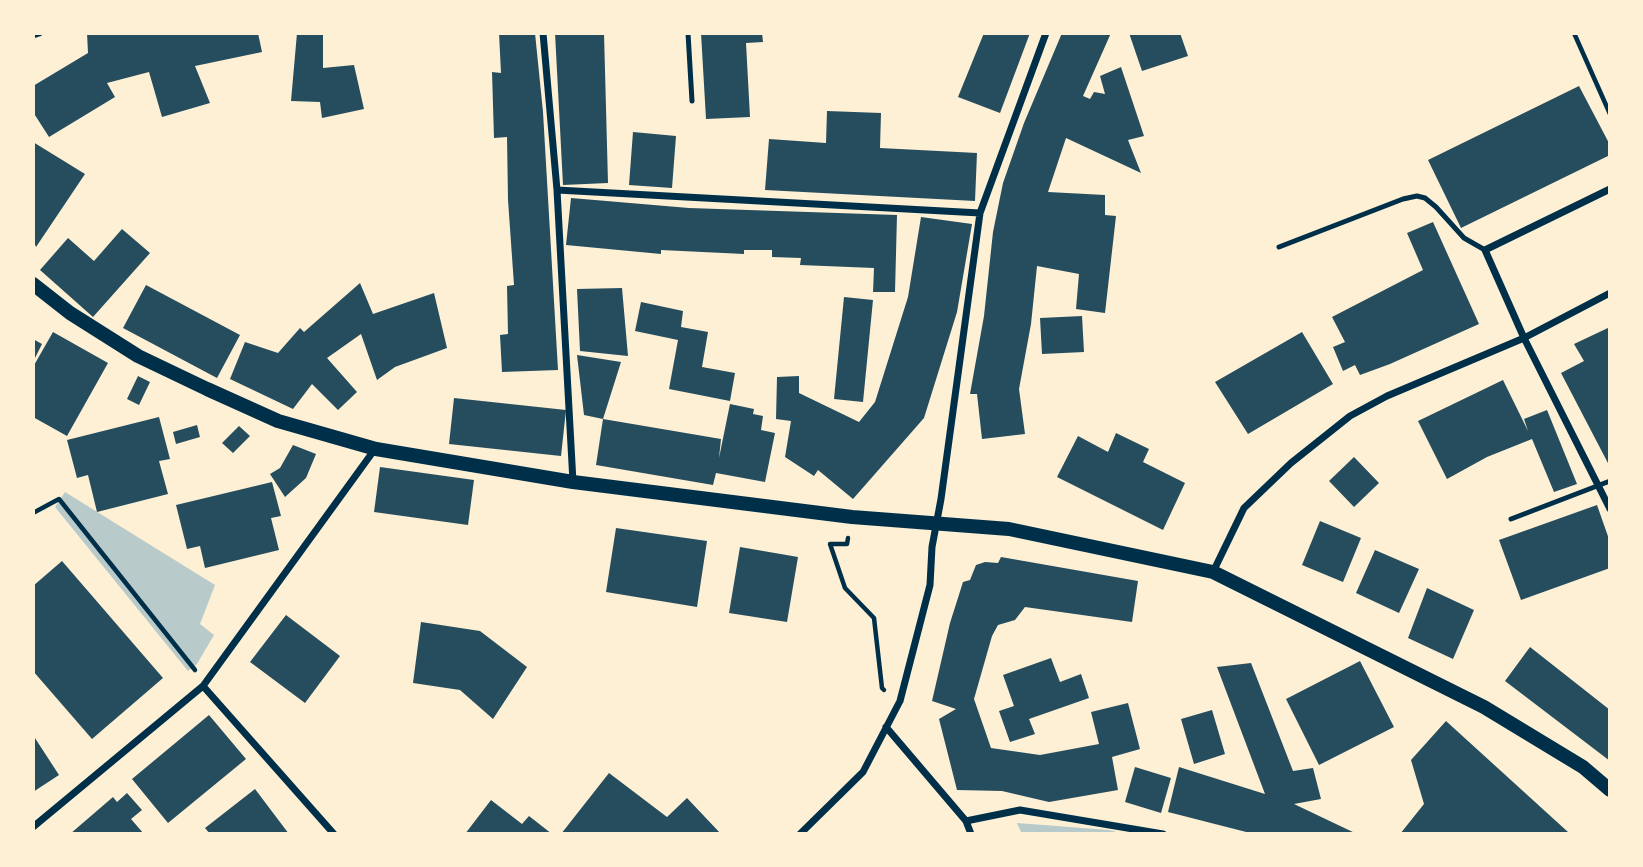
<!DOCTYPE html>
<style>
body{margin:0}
#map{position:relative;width:1643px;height:867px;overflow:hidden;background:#fdf0d5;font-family:"Asap Condensed",sans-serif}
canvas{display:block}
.frame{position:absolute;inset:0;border:35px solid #fdf0d5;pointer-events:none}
</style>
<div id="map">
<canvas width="1643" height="867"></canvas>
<div class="frame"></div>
</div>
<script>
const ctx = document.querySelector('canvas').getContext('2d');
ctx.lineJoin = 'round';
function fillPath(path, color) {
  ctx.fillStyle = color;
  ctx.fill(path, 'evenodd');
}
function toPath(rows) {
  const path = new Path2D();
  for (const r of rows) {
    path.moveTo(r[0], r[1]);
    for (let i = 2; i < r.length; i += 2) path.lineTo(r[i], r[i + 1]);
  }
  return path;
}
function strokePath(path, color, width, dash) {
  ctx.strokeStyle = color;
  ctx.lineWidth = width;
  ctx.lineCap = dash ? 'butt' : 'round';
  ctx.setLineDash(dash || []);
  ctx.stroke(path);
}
const green = toPath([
 [65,492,215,585,200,624,214,635,197,664,188,671,55,507],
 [1017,823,1109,830,1124,834,1022,834]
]);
const building = toPath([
 [87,33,258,33,262,52,195,66,210,103,162,117,149,72,107,83,115,97,49,137,33,112,33,86,88,53],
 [297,33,323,33,323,68,354,65,364,109,322,118,320,102,291,101],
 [499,33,535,33,543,112,558,370,502,372,500,335,508,334,507,286,514,285,508,200,507,137,494,138,492,72,501,73],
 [555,33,604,33,608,183,563,185],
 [701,33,762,33,763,42,746,43,750,117,706,119],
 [984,33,1030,33,1000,113,958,97],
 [1062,33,1111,33,1083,96,1090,99,1094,92,1105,94,1100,76,1121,67,1144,136,1128,140,1141,173,1066,138,1048,192,1105,195,1105,215,1116,216,1105,313,1076,309,1079,274,1037,266,1031,324,1019,389,1025,434,982,439,977,394,970,394,984,316,993,232,1003,183,1024,123],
 [1129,33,1180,33,1188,56,1142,71],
 [1579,86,1610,145,1610,155,1461,228,1428,160],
 [827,111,881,113,880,148,977,153,975,201,765,190,769,139,826,143],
 [633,132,676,136,672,188,629,185],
 [33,142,85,174,36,247,33,240],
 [571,198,689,208,897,215,895,292,873,292,874,268,800,265,801,258,772,257,772,250,744,250,744,254,661,250,661,254,566,245],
 [921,217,972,224,957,312,924,418,853,499,818,470,814,476,785,457,791,421,776,419,777,377,799,376,799,393,859,422,875,402,908,297],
 [1433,222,1479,324,1390,364,1360,375,1355,365,1343,371,1333,347,1345,342,1332,317,1423,270,1407,233],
 [122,229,150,253,93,317,40,270,68,238,94,261],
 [360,283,373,314,434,293,447,348,395,367,377,380,361,334,327,358,357,392,338,410,312,384,293,409,230,379,245,342,278,353,300,328,304,332],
 [146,285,240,335,217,378,123,328],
 [622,288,628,356,580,351,577,289],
 [844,297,873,300,863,402,834,399],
 [641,302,683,311,681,327,708,332,702,367,735,373,730,401,669,389,678,340,635,331],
 [1082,316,1084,352,1042,354,1040,318],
 [1610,327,1610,467,1561,373,1584,361,1574,344],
 [53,332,108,363,67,436,33,417,33,367],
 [1302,332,1333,384,1248,434,1215,382],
 [33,339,42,344,33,362],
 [577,355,621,362,603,419,584,415],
 [138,376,150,382,139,405,127,399],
 [1503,380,1528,431,1524,419,1547,410,1577,484,1554,492,1532,439,1487,457,1447,479,1418,421],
 [454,398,566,410,561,456,449,444],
 [730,404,754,409,753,414,763,416,761,430,775,433,765,482,716,473,713,485,596,465,603,419,721,439,719,458],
 [159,417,170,459,159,461,168,494,97,512,88,475,77,478,67,440],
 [197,425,200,437,176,444,173,432],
 [239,426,250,436,233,453,222,443],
 [1116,433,1149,449,1143,462,1185,483,1163,530,1057,477,1078,436,1108,452],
 [293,445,316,454,306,478,285,497,270,474,280,468],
 [1354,457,1379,483,1354,507,1329,481],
 [380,467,474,480,468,525,374,512],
 [272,482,281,516,271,518,279,550,205,568,200,546,187,549,176,505],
 [1597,505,1610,542,1610,568,1521,600,1499,540],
 [1320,521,1361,538,1343,582,1302,565],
 [616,528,707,541,697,607,606,592],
 [740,547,798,557,787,622,729,613],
 [1375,550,1419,569,1399,613,1356,593],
 [1001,557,1138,581,1132,622,1025,607,1015,620,998,625,992,636,974,699,991,748,1040,755,1099,744,1091,712,1128,703,1140,749,1112,757,1118,790,1049,802,1002,791,957,790,939,719,956,709,932,701,950,623,963,582,970,580,976,565,985,562,998,563],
 [62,561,163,678,92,739,33,671,33,586],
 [1427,588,1474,610,1453,659,1408,638],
 [286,615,340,656,305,703,250,662],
 [421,622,480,631,527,667,493,719,460,690,413,683],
 [1530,647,1610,710,1610,761,1505,681],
 [1051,658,1060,682,1081,674,1089,698,1029,719,1035,734,1010,742,999,711,1014,706,1003,675],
 [1360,661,1394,727,1319,765,1286,699],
 [1251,663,1293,771,1313,768,1321,799,1294,804,1357,834,1254,834,1168,812,1179,767,1265,794,1217,667],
 [1212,710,1225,754,1194,764,1181,719],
 [209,715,246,759,168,823,132,779],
 [1446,721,1568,832,1565,834,1400,834,1424,804,1411,760],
 [33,735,59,775,33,792],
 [1135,767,1171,778,1161,813,1125,802],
 [609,773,667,817,687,798,721,834,561,834],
 [255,789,289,834,210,834,205,828],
 [127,793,142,810,131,819,144,834,70,834,113,797,117,802],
 [491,800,522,824,529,816,552,834,465,834]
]);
const path = toPath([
 [1574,33,1610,114],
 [33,513,59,499,195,670],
 [848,538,847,544,830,544,845,588,874,618,882,688,884,690]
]);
const service = toPath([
 [688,33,692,101],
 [1279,247,1403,199,1417,196,1425,198,1436,207,1464,238,1485,250],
 [1511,519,1610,481]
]);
const minor = toPath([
 [543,33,557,190,573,482],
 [33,35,39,33],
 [1610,189,1485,250,1524,338,1610,509],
 [557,190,980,213],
 [1213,572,1244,508,1291,463,1350,416,1387,396,1524,338,1610,293],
 [886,727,966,821,971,834],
 [966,821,1020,810,1163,834],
 [33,827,203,686],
 [334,834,203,686,375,449],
 [800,834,863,772,900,701,930,585,932,547,941,499,980,213,1046,33]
]);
const secondary = toPath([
 [33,284,70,313,138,356,207,389,278,421,376,449,573,482,852,517,1009,529,1213,572,1484,707,1583,767,1610,790]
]);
fillPath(green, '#b9caca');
fillPath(building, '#264d5e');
strokePath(path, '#003049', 4.5);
strokePath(service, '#003049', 5);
strokePath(minor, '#003049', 7);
strokePath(secondary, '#003049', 14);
</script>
